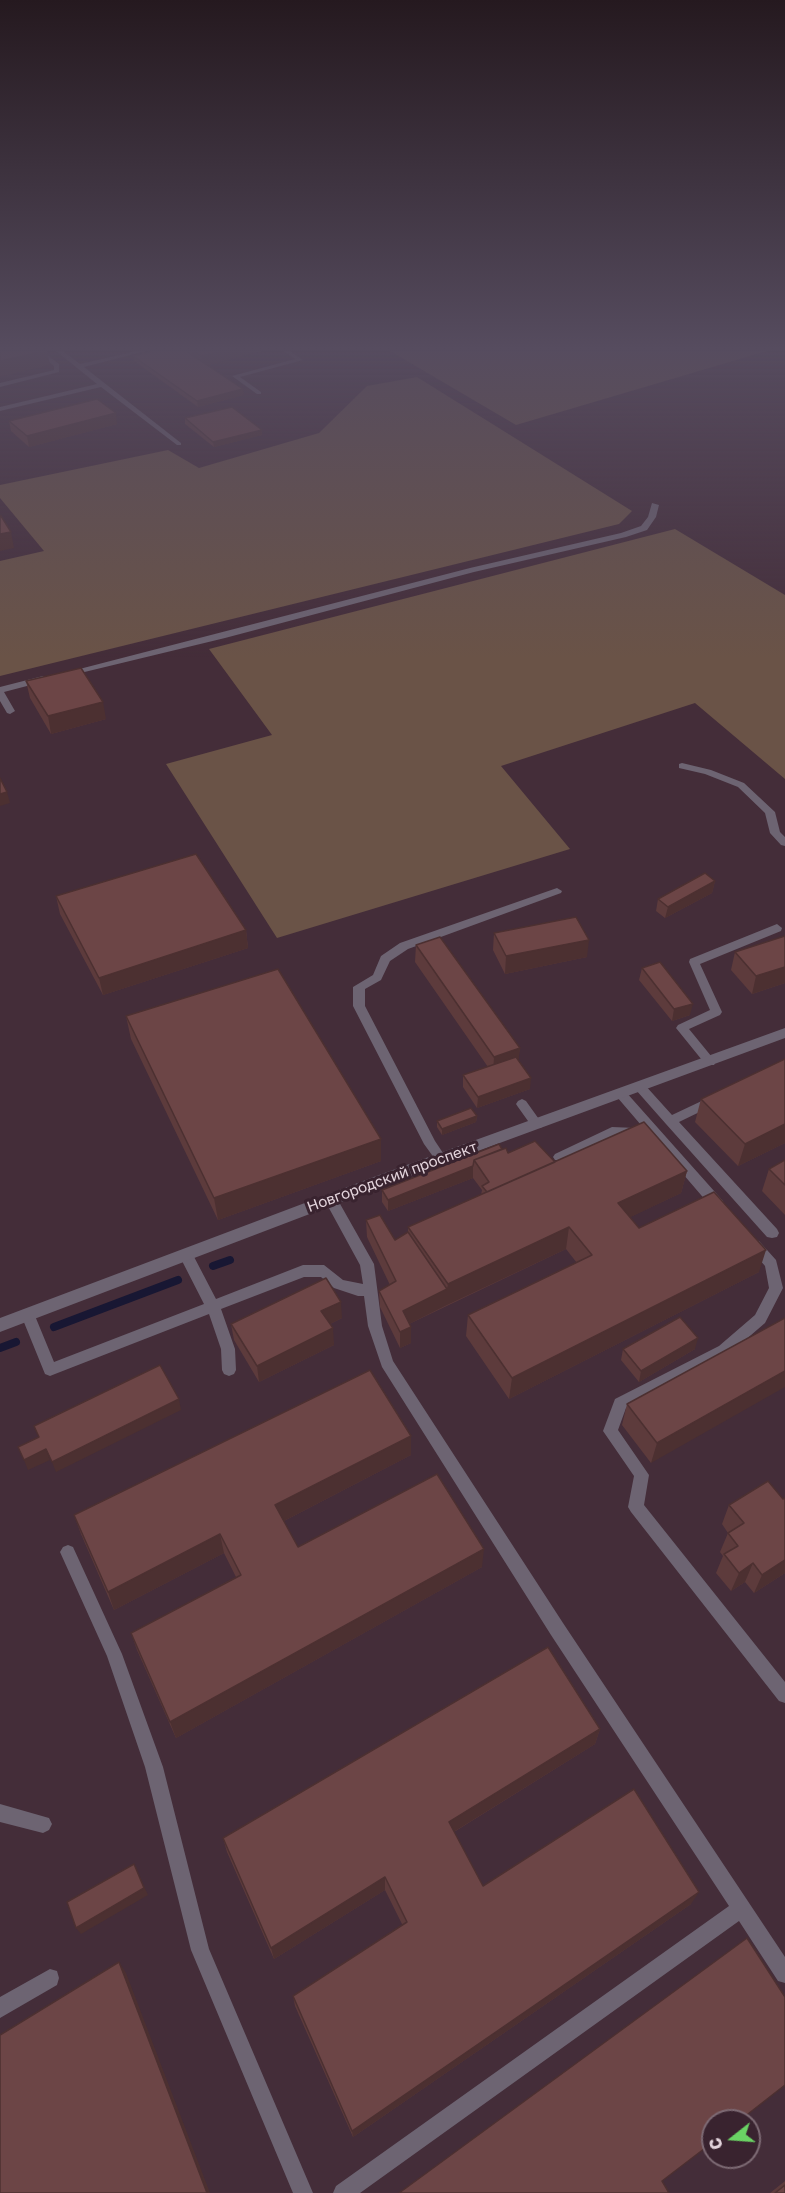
<!DOCTYPE html>
<meta charset="utf-8">
<style>
body{margin:0}
#map{position:relative;width:785px;height:2193px;overflow:hidden;background:#442d39;font-family:"Golos Text",sans-serif}
canvas{display:block}
.north{position:absolute;left:701px;top:2109px;width:60px;height:60px;box-sizing:border-box;background:#39232f;border:2px solid #7d6a74;border-radius:50%;rotate:253deg;font-size:16px;font-weight:700;line-height:24px;text-align:center;color:#e3d4dc}
.north::after{content:'';display:block;margin:auto;width:21px;height:27px;background:#6ad364;clip-path:polygon(50% 0,100% 100%,50% 72%,0 100%)}
</style>
<div id="map">
<canvas width="785" height="2193"></canvas>
<div class="north">С</div>
</div>
<script>
const ctx = document.querySelector('canvas').getContext('2d');
ctx.lineJoin = 'round';
function fillPath(path, color) {
  ctx.fillStyle = color;
  ctx.fill(path, 'evenodd');
}
function toPath(rows) {
  const path = new Path2D();
  for (const r of rows) {
    path.moveTo(r[0], r[1]);
    for (let i = 2; i < r.length; i += 2) path.lineTo(r[i], r[i + 1]);
  }
  return path;
}
function strokePath(path, color, width, dash) {
  ctx.strokeStyle = color;
  ctx.lineWidth = width;
  ctx.lineCap = dash ? 'butt' : 'round';
  ctx.setLineDash(dash || []);
  ctx.stroke(path);
}
function write(font, color, halo, rows, align = 'center') {
  ctx.font = font + ' "Golos Text",sans-serif';
  ctx.lineWidth = 6;
  ctx.setLineDash([]);
  ctx.textBaseline = 'middle';
  ctx.strokeStyle = halo;
  ctx.fillStyle = color;
  for (const [text, x, y, turn = 0] of rows) {
    ctx.save();
    ctx.translate(x, y);
    ctx.rotate((+turn || 0) * Math.PI / 180);
    ctx.textAlign = isNaN(turn) ? turn : align;
    if (halo) ctx.strokeText(text, 0, 0);
    ctx.fillText(text, 0, 0);
    ctx.restore();
  }
}
const green = toPath([
 [390,351,767,351,516,425],
 [417,377,632,511,619,524,0,676,0,561,44,551,0,498,0,485,168,450,199,468,319,433,367,386],
 [675,529,785,595,785,779,695,703,501,766,570,849,277,938,166,764,272,735,209,649]
]);
const stream = toPath([
 [213,1266,230,1260],
 [54,1327,178,1280],
 [0,1348,16,1342]
]);
const lane = toPath([
 [35,351,42,351,59,364,59,372,0,387,0,383,54,370,54,366,35,351],
 [56,351,63,351,80,364,136,351,146,351,84,367,181,443,181,445,177,445,101,387,0,411,0,407,97,384,56,351],
 [283,351,290,351,303,360,240,377,261,392,261,394,257,394,232,376,295,359,283,351],
 [652,503,659,505,656,517,647,530,626,537,474,572,225,638,68,676,64,673,470,568,621,533,641,526,648,517,652,503],
 [43,676,46,677,46,681,4,692,15,711,10,714,7,713,0,701,0,687,43,676],
 [682,763,711,770,744,783,775,812,780,832,785,837,785,846,781,845,770,833,765,813,738,787,705,774,679,768,679,764,682,763],
 [557,888,562,891,561,893,408,949,390,961,381,980,365,989,365,1006,435,1141,447,1159,445,1162,437,1162,424,1144,353,1006,353,987,373,975,381,956,400,943,557,888],
 [777,924,782,928,781,931,700,964,722,1012,720,1015,689,1029,716,1062,714,1065,706,1065,676,1028,678,1025,710,1010,689,962,690,959,777,924],
 [640,1083,644,1084,672,1115,708,1098,716,1098,718,1101,716,1104,679,1122,777,1229,779,1233,777,1237,772,1238,767,1237,666,1124,636,1090,634,1087,636,1084,640,1083],
 [621,1090,625,1091,723,1201,724,1205,723,1209,713,1209,617,1097,615,1094,621,1090],
 [522,1099,526,1101,541,1122,543,1125,541,1128,533,1128,518,1107,516,1104,518,1101,522,1099],
 [612,1127,636,1128,640,1130,642,1133,640,1136,636,1138,613,1137,563,1160,555,1160,553,1157,555,1154,612,1127],
 [330,1194,335,1195,374,1264,382,1326,393,1361,563,1623,785,1957,785,1983,778,1981,739,1921,360,2193,333,2193,336,2186,729,1906,551,1635,382,1367,368,1326,364,1296,358,1296,334,1288,321,1277,304,1277,221,1309,235,1349,236,1370,234,1374,229,1376,224,1374,222,1370,221,1349,209,1314,55,1374,50,1376,45,1374,21,1315,23,1311,28,1309,33,1311,54,1362,204,1304,179,1255,181,1251,186,1250,191,1251,216,1299,303,1265,324,1265,343,1280,363,1284,360,1265,324,1199,325,1195,330,1194],
 [754,1240,759,1241,776,1260,783,1288,765,1323,729,1354,626,1408,618,1430,649,1475,644,1505,785,1682,785,1703,779,1701,631,1512,628,1507,634,1476,603,1431,615,1399,719,1346,755,1315,769,1288,765,1266,747,1245,749,1241,754,1240],
 [68,1545,73,1547,122,1654,163,1767,209,1949,313,2193,293,2193,191,1950,145,1767,107,1656,60,1552,63,1547,68,1545],
 [0,1804,49,1818,52,1824,49,1830,43,1833,0,1822,0,1804],
 [50,1969,57,1971,59,1978,57,1985,0,2018,0,1997,50,1969]
]);
const street = toPath([
 [785,1028,785,1038,391,1183,0,1332,0,1318,379,1175,785,1028]
]);
const wall = toPath([
 [155,351,262,351,207,365,244,395,198,407,134,361,133,356],
 [185,418,262,430,262,435,214,447,185,424],
 [9,421,117,424,29,447,11,431],
 [26,681,106,719,51,734,30,698],
 [715,881,712,893,665,918,656,911,658,899],
 [56,896,246,930,248,948,103,995,60,914],
 [494,933,587,957,505,974,493,950],
 [785,936,785,983,752,994,731,970,735,952],
 [416,945,520,1048,518,1060,530,1089,477,1108,463,1087,463,1075,488,1067,415,962],
 [642,968,690,1015,672,1021,639,980],
 [126,1016,381,1161,218,1220,131,1039],
 [785,1059,785,1143,738,1166,695,1122,701,1099],
 [477,1116,476,1122,442,1135,437,1127,437,1121],
 [502,1149,508,1153,555,1162,687,1171,681,1193,630,1217,639,1228,759,1272,509,1399,466,1336,468,1315,577,1263,566,1249,409,1324,411,1327,411,1343,400,1348,380,1307,379,1291,390,1285,367,1237,366,1220,395,1240,408,1232,408,1227,481,1195,482,1190,473,1178,388,1211,382,1202,382,1190],
 [785,1160,785,1215,762,1191,769,1169],
 [342,1318,330,1324,334,1345,259,1382,234,1340,231,1324],
 [785,1318,651,1463,622,1425,627,1404],
 [623,1349,695,1349,639,1382,621,1360],
 [411,1436,411,1455,284,1521,298,1547,482,1567,176,1738,137,1650,131,1633,236,1577,224,1553,114,1610,81,1534,74,1515],
 [729,1505,785,1573,754,1593,745,1582,731,1591,716,1573,723,1556,720,1552,728,1533,722,1524],
 [600,1729,595,1744,454,1832,483,1886,691,1904,353,2137,295,2006,293,1996,403,1926,385,1890,274,1959,227,1852,223,1838],
 [785,2181,785,2193,770,2193]
]);
const shadedWall = toPath([
 [45,351,47,351,50,365,0,377,0,361],
 [223,351,262,351,202,366,201,356],
 [243,389,244,395,198,407,197,401],
 [116,413,117,424,29,447,27,436],
 [262,430,262,435,214,447,213,442],
 [11,532,14,548,0,551,0,534],
 [103,702,106,719,51,734,48,716],
 [7,792,10,803,0,806,0,794],
 [715,881,712,893,665,918,668,907],
 [246,930,248,948,103,995,99,978],
 [589,940,587,957,505,974,506,956],
 [785,967,785,983,752,994,756,976],
 [693,1004,690,1015,672,1021,674,1009],
 [520,1048,518,1065,493,1074,494,1057],
 [531,1078,530,1089,477,1108,478,1097],
 [477,1116,476,1122,442,1135,442,1129],
 [785,1124,785,1143,738,1166,745,1144],
 [381,1139,381,1161,218,1220,214,1198],
 [473,1166,473,1178,388,1211,388,1200],
 [687,1171,681,1193,614,1225,618,1203],
 [569,1227,566,1249,447,1305,403,1327,403,1311,447,1289,448,1284],
 [766,1250,759,1272,509,1399,512,1378],
 [341,1302,342,1318,322,1328,321,1311],
 [411,1327,411,1343,400,1348,400,1332],
 [333,1328,334,1345,259,1382,257,1366],
 [698,1338,695,1349,639,1382,641,1371],
 [785,1371,785,1387,651,1463,657,1443],
 [179,1399,181,1410,56,1472,52,1462],
 [411,1436,411,1455,278,1524,275,1505],
 [46,1449,50,1460,28,1470,24,1460],
 [220,1534,224,1553,114,1610,108,1592],
 [484,1549,482,1567,176,1738,170,1722],
 [785,1560,785,1573,754,1593,762,1575],
 [753,1563,745,1582,731,1591,739,1573],
 [600,1729,595,1744,447,1836,449,1822],
 [134,1864,148,1895,81,1934,76,1928],
 [385,1877,385,1890,274,1959,271,1948],
 [699,1892,691,1904,353,2137,352,2131],
 [119,1962,126,1973,210,2193,207,2193]
]);
const building = toPath([
 [0,351,45,351,0,361,0,351],
 [155,351,186,351,243,389,197,401,133,356,155,351],
 [193,351,223,351,201,356,193,351],
 [97,399,116,413,27,436,9,421,97,399],
 [232,407,262,430,213,442,185,418,232,407],
 [0,516,1,516,11,532,0,534,0,516],
 [81,668,103,702,48,716,26,681,81,668],
 [0,778,7,792,0,794,0,778],
 [196,854,246,930,99,978,56,896,196,854],
 [705,873,715,881,668,907,658,899,705,873],
 [576,917,589,940,506,956,494,933,576,917],
 [785,936,785,967,756,976,735,952,785,936],
 [440,937,520,1048,494,1057,416,945,440,937],
 [660,962,693,1004,674,1009,642,968,660,962],
 [278,969,381,1139,214,1198,126,1016,278,969],
 [516,1057,531,1078,478,1097,463,1075,516,1057],
 [785,1059,785,1124,745,1144,701,1099,785,1059],
 [471,1108,477,1116,442,1129,437,1121,471,1108],
 [644,1122,687,1171,618,1203,639,1228,714,1192,766,1250,512,1378,468,1315,592,1255,569,1227,448,1284,408,1227,644,1122],
 [535,1141,555,1162,487,1192,482,1186,489,1182,474,1160,506,1148,508,1153,535,1141],
 [499,1144,502,1149,474,1160,473,1166,388,1200,382,1190,499,1144],
 [785,1160,785,1185,769,1169,785,1160],
 [380,1215,395,1240,408,1232,447,1289,403,1311,411,1327,400,1332,379,1291,396,1281,366,1220,380,1215],
 [326,1278,341,1302,321,1311,333,1328,257,1366,231,1324,326,1278],
 [680,1317,698,1338,641,1371,623,1349,680,1317],
 [785,1318,785,1371,657,1443,627,1404,785,1318],
 [160,1365,179,1399,52,1462,46,1449,24,1460,18,1447,39,1437,34,1426,160,1365],
 [370,1370,411,1436,275,1505,298,1547,437,1474,484,1549,170,1722,131,1633,241,1575,220,1534,108,1592,74,1515,370,1370],
 [768,1481,783,1499,785,1498,785,1560,762,1575,753,1563,739,1573,724,1554,738,1546,728,1533,744,1523,729,1505,768,1481],
 [548,1647,600,1729,449,1822,483,1886,634,1789,699,1892,352,2131,293,1996,407,1922,385,1877,271,1948,223,1838,548,1647],
 [134,1864,144,1888,76,1928,67,1902,134,1864],
 [747,1938,785,1997,785,2085,739,2121,713,2121,713,2142,662,2181,669,2193,399,2193,747,1938],
 [119,1962,207,2193,0,2193,0,2035,119,1962],
 [785,2185,785,2193,775,2193,785,2185]
]);
const streetNames = [
 ["Новгородский проспект",392,1177,-20]
];
fillPath(green, '#6a5347');
strokePath(stream, '#181733', 8);
fillPath(lane, '#6d6472');
fillPath(street, '#6d6472');
fillPath(wall, '#5d3b3c');
fillPath(shadedWall, '#4c3031');
fillPath(building, '#6c4546');
strokePath(building, '#4c3031', 1.5);
const sky = ctx.createLinearGradient(0, 0, 0, 658);
sky.addColorStop(0, '#25191f');
sky.addColorStop(0.53, '#564c5f');
sky.addColorStop(1, '#564c5f00');
ctx.fillStyle = sky;
ctx.fillRect(0, 0, 785, 658);
write('15px', '#e3d4dc', '#39232f', streetNames);
</script>
